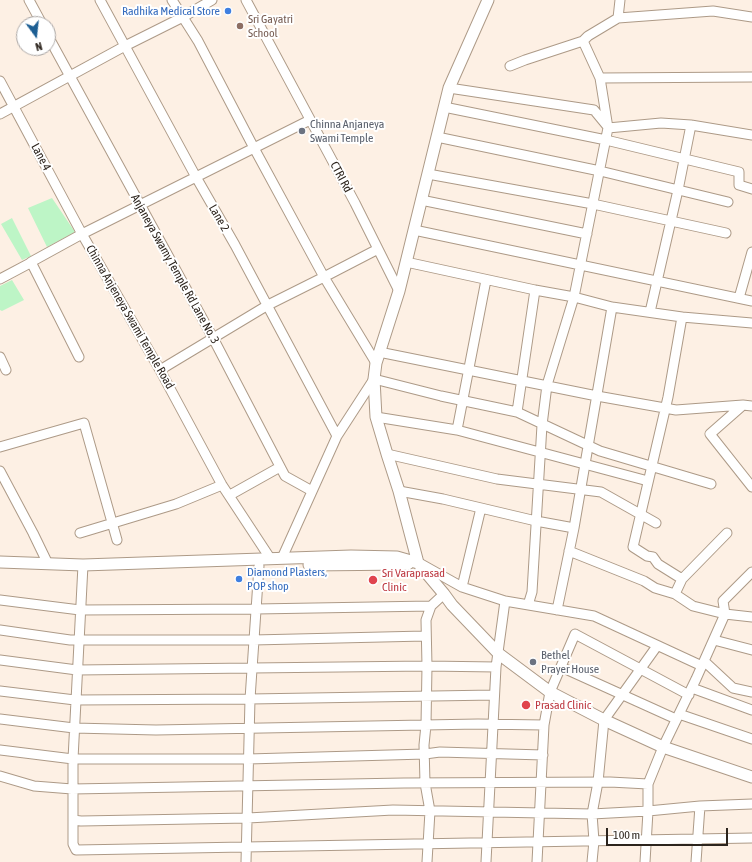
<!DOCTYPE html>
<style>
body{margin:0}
#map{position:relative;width:752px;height:862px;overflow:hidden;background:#fdf0e4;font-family:"Asap Condensed",sans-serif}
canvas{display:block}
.north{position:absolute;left:16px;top:16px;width:40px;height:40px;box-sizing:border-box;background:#fff;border:1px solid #aba7a5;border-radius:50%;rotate:165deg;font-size:11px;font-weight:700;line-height:16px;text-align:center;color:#2c241d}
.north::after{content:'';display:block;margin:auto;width:14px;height:18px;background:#1c5e93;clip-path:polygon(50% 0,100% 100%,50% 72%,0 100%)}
.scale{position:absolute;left:606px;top:828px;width:122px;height:18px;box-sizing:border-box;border:2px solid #2c241d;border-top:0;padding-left:5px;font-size:12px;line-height:14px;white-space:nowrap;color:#2c241d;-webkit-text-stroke:3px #fff;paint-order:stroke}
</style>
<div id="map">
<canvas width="752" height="862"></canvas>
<div class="north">N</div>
<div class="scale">100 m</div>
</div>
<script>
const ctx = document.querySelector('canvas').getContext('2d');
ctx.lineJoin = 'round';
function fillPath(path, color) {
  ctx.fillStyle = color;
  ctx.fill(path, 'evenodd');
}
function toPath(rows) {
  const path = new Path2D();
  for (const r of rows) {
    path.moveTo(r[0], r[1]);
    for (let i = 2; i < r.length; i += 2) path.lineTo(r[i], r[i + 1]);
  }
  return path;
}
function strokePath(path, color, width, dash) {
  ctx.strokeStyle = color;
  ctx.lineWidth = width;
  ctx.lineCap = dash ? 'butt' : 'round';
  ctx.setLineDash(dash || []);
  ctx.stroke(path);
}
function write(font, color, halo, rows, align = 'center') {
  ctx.font = font + ' "Asap Condensed",sans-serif';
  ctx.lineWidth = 4;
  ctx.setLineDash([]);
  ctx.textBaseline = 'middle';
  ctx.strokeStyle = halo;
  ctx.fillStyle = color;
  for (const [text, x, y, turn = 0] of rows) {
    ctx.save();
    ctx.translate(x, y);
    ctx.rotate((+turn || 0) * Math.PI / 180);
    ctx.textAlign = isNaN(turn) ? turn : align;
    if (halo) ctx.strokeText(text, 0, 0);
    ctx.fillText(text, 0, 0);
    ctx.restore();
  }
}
const green = toPath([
 [52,198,75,232,47,247,28,208],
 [12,218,31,256,22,260,1,224],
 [12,280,24,300,2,311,0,310,0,286]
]);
const minor = toPath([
 [29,0,42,24],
 [100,0,196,177,235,245,337,436],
 [172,0,198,41,254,148,324,277,376,363],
 [246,0,355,203,399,291],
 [618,18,620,0],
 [48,36,213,338,285,476,312,491],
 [510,66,525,60,583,41,588,36,618,18,713,11,752,17],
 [600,78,752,77],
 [0,81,82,234,31,262,79,357],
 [449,88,594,110,608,127],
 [444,107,606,140,739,172,739,185,752,189],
 [0,114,125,46,183,17,212,0],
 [608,128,661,123,691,125,752,135],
 [437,137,600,171,728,202],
 [428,174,593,204,726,233],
 [421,200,587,234],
 [414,230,752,301],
 [406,262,535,290,574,297,612,307,682,317,752,323],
 [0,279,32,262],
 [486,280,457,430,648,481],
 [739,298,752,252],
 [650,312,678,190,691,125],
 [379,352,597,396,676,410,743,405,752,406],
 [0,357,6,370],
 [160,370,268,305,324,277,378,249],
 [743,405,710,434,752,487],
 [517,412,535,290],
 [376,417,457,430],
 [0,447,84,423,117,540],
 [387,454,497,479,601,492,656,523],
 [0,471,33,533,48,564],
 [399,491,443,499,536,521,574,528],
 [230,495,280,467],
 [80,533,176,504,222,485],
 [569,551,644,581,655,588,675,594,693,606,725,614,752,617],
 [270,558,222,485,160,370,82,234,310,120],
 [282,558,337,436,374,379,441,396,517,412,600,451,711,484],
 [421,564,462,587,505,601],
 [83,565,73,759,73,844,76,850,752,838],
 [682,579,658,564,653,557,647,556,633,547,668,397,682,317],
 [462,587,481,508],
 [675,594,682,579,727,533],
 [0,600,80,610,256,609,431,606],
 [528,605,532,592,542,425,547,385,574,297,608,128,600,78,583,41],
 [557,610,574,528,612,307],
 [0,630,70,640,253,640,425,636],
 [714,640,752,650],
 [0,660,77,670,427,666,496,667],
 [704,661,733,688,752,692],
 [561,667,676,719],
 [692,688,752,710],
 [0,691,75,700,250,699,494,695],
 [679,714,752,739],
 [0,719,74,728,156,730,478,724,544,725],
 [0,750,73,759,248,759,425,754,440,752,543,755],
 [0,776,34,786,72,789,404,783,610,782,648,784,663,747,696,679,725,614,723,601,752,572],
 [73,820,81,821,248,818,393,810,592,814,648,811,700,806,752,804],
 [246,862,250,699,259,566],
 [427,862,430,811,425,783,424,745,426,725,427,666,426,620,431,606,444,594],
 [486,862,496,667,505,601,594,616,702,666],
 [537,862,544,725,550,692,575,634,689,695],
 [592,862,594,841,592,814,598,782,604,720,657,646],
 [645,862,648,811,648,784],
 [696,862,700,806]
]);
const tertiary = toPath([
 [488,0,449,88,399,291,376,363,374,379,376,417,387,454,399,491,418,563,444,594,452,605,499,654,550,692,604,720,663,747,752,777],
 [0,562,83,565,351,556,397,557,418,563],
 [309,565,408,564]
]);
const markers = [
 [228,11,4,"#3f7fe0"],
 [240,26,4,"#8d6e63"],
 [302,131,4,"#6b7280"],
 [239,579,4,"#3f7fe0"],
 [373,580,5,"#e0444e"],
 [533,662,4,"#6b7280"],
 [526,705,5,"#e0444e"]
];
const shopNames = [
 ["Radhika Medical Store",220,11],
 ["Diamond Plasters,",247,572,"left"],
 ["POP shop",247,586,"left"]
];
const educationNames = [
 ["Sri Gayatri",248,19],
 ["School",248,33]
];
const worshipNames = [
 ["Chinna Anjaneya",310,124],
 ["Swami Temple",310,138],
 ["Bethel",541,655],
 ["Prayer House",541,669]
];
const streetNames = [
 ["Lane 4",41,157,62],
 ["CTRI Rd",341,177,62],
 ["Lane 2",219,218,60],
 ["Anjaneya Swamy Temple Rd Lane No. 3",175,269,61],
 ["Chinna Anjeneya Swami Temple Road",130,317,60]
];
const healthNames = [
 ["Sri Varaprasad",382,573],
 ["Clinic",382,587],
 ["Prasad Clinic",535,705]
];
fillPath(green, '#bdf5c6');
strokePath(minor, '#ad9a87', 11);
strokePath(tertiary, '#ad9a87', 13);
strokePath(minor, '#fff', 9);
strokePath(tertiary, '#fff', 11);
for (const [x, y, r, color] of markers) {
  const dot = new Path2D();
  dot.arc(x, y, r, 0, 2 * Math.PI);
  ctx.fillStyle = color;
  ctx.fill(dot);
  strokePath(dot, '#fff', 1.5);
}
write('12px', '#366cbe', '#fff', shopNames, 'right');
write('12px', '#785e54', '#fff', educationNames, 'left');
write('12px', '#5b616d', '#fff', worshipNames, 'left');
write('12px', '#2c241d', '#fff', streetNames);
write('12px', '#be3a42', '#fff', healthNames, 'left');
</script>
